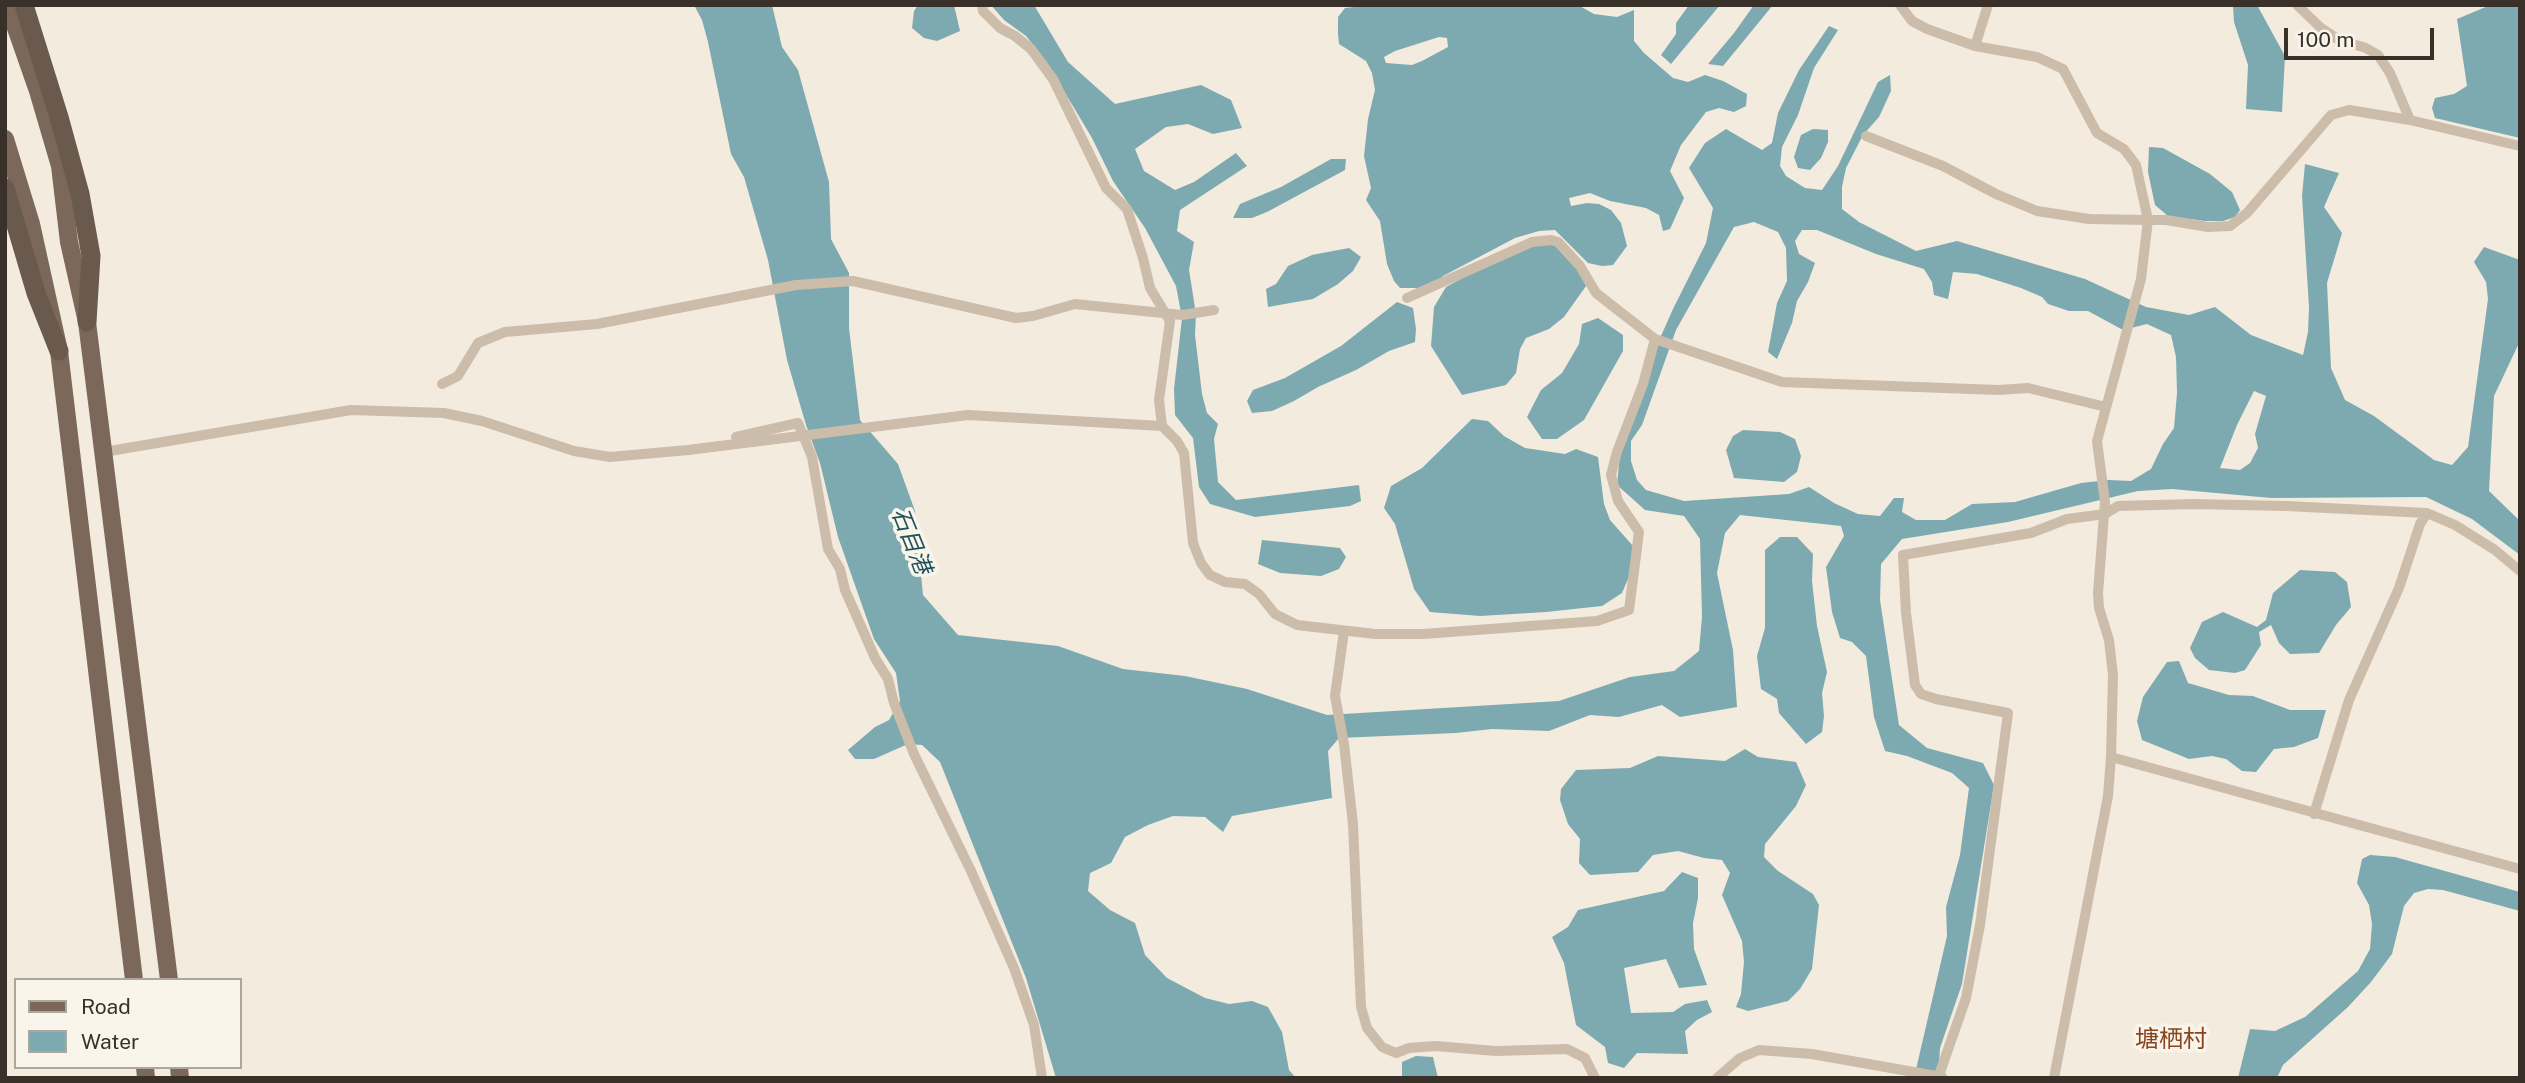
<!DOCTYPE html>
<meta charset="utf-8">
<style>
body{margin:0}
#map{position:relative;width:2525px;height:1083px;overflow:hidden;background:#f3ebde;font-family:"Public Sans",sans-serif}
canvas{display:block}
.frame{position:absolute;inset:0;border:7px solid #393029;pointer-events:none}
.legend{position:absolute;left:14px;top:978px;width:228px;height:91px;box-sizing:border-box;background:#faf5eb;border:2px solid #ada69d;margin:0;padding:9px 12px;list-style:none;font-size:21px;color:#393029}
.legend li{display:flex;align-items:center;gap:14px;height:35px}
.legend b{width:35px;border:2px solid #ada69d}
.scale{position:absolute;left:2284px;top:28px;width:150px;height:32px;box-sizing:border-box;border:4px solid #393029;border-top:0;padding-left:9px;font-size:21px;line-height:24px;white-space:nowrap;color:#393029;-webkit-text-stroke:5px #faf5eb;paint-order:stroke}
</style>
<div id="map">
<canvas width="2525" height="1083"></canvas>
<div class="frame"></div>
<ul class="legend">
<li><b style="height:9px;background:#7b685a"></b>Road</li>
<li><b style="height:19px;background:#7daab1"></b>Water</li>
</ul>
<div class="scale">100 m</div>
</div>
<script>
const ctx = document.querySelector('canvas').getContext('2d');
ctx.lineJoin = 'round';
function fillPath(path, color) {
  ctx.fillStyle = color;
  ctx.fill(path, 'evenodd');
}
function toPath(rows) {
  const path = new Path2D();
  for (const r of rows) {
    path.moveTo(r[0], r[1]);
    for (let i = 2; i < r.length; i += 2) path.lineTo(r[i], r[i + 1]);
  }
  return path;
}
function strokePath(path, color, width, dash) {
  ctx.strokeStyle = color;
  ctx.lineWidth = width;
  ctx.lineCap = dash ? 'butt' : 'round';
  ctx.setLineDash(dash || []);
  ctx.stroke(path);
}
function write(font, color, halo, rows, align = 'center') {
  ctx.font = font + ' "Public Sans","Noto Sans SC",sans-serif';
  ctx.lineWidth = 7;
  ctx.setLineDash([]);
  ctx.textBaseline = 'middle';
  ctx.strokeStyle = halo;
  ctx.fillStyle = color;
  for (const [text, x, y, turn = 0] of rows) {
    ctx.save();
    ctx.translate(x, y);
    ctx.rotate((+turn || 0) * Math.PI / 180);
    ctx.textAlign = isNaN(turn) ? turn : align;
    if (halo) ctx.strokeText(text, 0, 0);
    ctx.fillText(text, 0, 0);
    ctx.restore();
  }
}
const water = toPath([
 [694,5,772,5,782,47,798,70,829,182,831,239,849,273,849,328,860,420,898,464,915,511,923,595,958,635,1058,646,1123,669,1185,676,1247,689,1327,715,1559,701,1630,677,1674,671,1699,651,1702,617,1700,539,1684,516,1645,510,1617,485,1621,443,1637,390,1673,309,1706,243,1713,208,1689,168,1705,143,1726,129,1762,150,1772,143,1778,113,1799,70,1829,26,1838,30,1814,68,1798,115,1782,147,1780,166,1786,176,1805,188,1822,190,1838,166,1878,82,1890,75,1891,91,1879,117,1863,135,1846,168,1842,187,1842,209,1859,222,1916,251,1957,241,2085,279,2146,307,2189,315,2215,307,2251,335,2303,355,2308,332,2309,307,2302,196,2305,164,2339,173,2324,207,2342,233,2327,283,2331,368,2345,400,2374,416,2434,460,2452,465,2468,447,2488,299,2486,282,2474,262,2484,247,2520,260,2520,341,2494,396,2489,491,2520,521,2520,555,2472,519,2426,497,2271,498,2172,489,2138,491,2008,522,1902,539,1881,564,1880,600,1899,725,1927,748,1983,763,1994,785,1962,984,1940,1048,1938,1078,1914,1078,1947,936,1946,907,1960,855,1969,788,1952,773,1907,756,1885,751,1874,717,1866,656,1852,642,1840,638,1832,612,1826,567,1844,536,1841,526,1740,515,1725,533,1717,573,1733,650,1737,707,1680,717,1662,705,1619,717,1590,715,1549,731,1492,729,1456,733,1339,738,1328,751,1332,798,1232,816,1223,832,1205,817,1173,816,1148,825,1125,837,1111,863,1090,873,1088,891,1110,910,1135,923,1145,955,1167,978,1205,998,1229,1004,1252,1001,1268,1007,1282,1032,1289,1070,1296,1078,1056,1078,1026,978,940,762,922,745,908,744,874,759,855,759,848,750,875,727,889,720,900,701,896,673,874,639,838,537,820,463,806,425,787,360,768,260,744,177,731,154,708,42,702,20],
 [1754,222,1778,232,1786,248,1787,281,1777,303,1768,352,1777,359,1792,323,1797,301,1808,282,1815,263,1799,254,1795,241,1802,230,1817,230,1876,254,1924,269,1932,282,1934,295,1948,299,1953,272,1977,274,2021,288,2042,297,2048,304,2069,311,2088,311,2123,330,2147,324,2171,335,2176,357,2177,393,2174,428,2163,444,2151,469,2131,481,2109,480,2081,483,2015,502,1972,504,1945,520,1916,520,1902,512,1904,498,1894,498,1880,516,1858,514,1834,503,1809,487,1789,494,1684,501,1646,490,1637,480,1631,461,1631,441,1642,425,1676,330,1734,227],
 [2254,391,2266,396,2255,434,2258,448,2250,463,2240,470,2220,468,2237,425],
 [918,5,954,5,960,31,937,41,924,38,912,28,914,11],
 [991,5,1034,5,1068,62,1115,104,1201,85,1231,100,1242,128,1213,134,1188,124,1166,127,1135,149,1144,171,1175,190,1194,182,1236,153,1247,166,1180,210,1177,231,1194,242,1189,270,1196,314,1195,335,1202,394,1207,413,1218,424,1214,439,1218,482,1236,500,1359,485,1361,501,1350,506,1255,517,1210,504,1199,487,1193,438,1175,415,1174,389,1182,318,1176,286,1145,228,1113,181,1092,138,1046,61,1026,36,1004,20],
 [1373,5,1578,5,1594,14,1617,17,1634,10,1634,41,1644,53,1673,78,1688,82,1705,75,1723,81,1747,94,1746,106,1734,112,1719,108,1706,112,1681,145,1670,171,1684,198,1670,229,1663,231,1659,215,1646,208,1610,201,1590,193,1569,198,1571,206,1587,203,1599,204,1611,210,1621,223,1627,246,1613,265,1602,266,1588,263,1555,230,1539,231,1515,238,1443,276,1433,288,1400,288,1394,281,1387,264,1380,221,1366,200,1371,188,1364,156,1368,119,1375,90,1372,73,1366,61,1339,44,1338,34,1338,17,1345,8],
 [1439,37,1447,38,1448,47,1422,61,1412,65,1386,63,1384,57,1395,51],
 [1689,5,1720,5,1671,64,1661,55,1676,34,1676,23],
 [1754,5,1773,5,1723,66,1708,64,1734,33],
 [2233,5,2257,5,2285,56,2282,112,2246,109,2248,65,2234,22],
 [2520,5,2520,138,2435,118,2432,108,2435,98,2454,94,2467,86,2457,19,2488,6],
 [1813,129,1828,130,1828,142,1821,158,1810,170,1798,168,1794,157,1801,135],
 [2149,147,2163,148,2210,174,2232,192,2240,210,2235,217,2223,221,2205,221,2168,216,2155,205,2148,172],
 [1331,159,1346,159,1345,170,1267,212,1252,218,1233,218,1240,204,1281,187],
 [1537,238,1552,238,1577,268,1586,286,1564,317,1549,329,1526,338,1520,349,1516,373,1506,385,1462,395,1431,346,1434,307,1446,287],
 [1349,248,1361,257,1353,271,1338,284,1313,299,1268,307,1266,289,1276,284,1288,266,1312,255],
 [1397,302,1413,308,1416,329,1415,342,1389,351,1356,370,1318,387,1294,401,1272,411,1252,413,1247,401,1253,390,1285,378,1341,346],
 [1598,318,1623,335,1623,351,1584,420,1557,439,1542,439,1527,417,1541,390,1562,373,1579,344,1582,324],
 [1472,419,1488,421,1504,436,1525,448,1565,454,1576,449,1598,457,1604,504,1610,520,1633,546,1634,565,1622,593,1602,606,1546,612,1480,616,1430,612,1414,589,1395,524,1384,508,1391,486,1422,468],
 [1743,430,1780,432,1795,439,1801,456,1797,472,1784,482,1734,478,1726,450,1733,436],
 [1780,537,1797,537,1813,554,1812,581,1817,626,1827,672,1822,693,1824,716,1822,732,1806,744,1779,713,1777,699,1761,689,1757,656,1765,628,1765,550],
 [1262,540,1340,548,1346,557,1339,569,1321,576,1280,573,1258,564],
 [2300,570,2335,572,2347,582,2351,607,2336,625,2319,653,2290,654,2279,643,2271,625,2259,632,2261,645,2245,670,2235,673,2209,670,2195,658,2190,648,2202,622,2223,612,2257,627,2266,620,2273,593],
 [2179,661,2188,683,2229,695,2253,696,2290,710,2326,710,2318,738,2294,747,2274,749,2256,772,2242,771,2226,759,2212,756,2189,759,2142,740,2137,721,2143,697,2167,662],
 [1745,749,1758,757,1796,762,1806,785,1796,806,1765,844,1764,857,1778,871,1813,894,1819,905,1812,969,1800,989,1788,1001,1748,1011,1736,1007,1741,994,1744,962,1742,941,1722,895,1730,873,1722,860,1704,858,1678,851,1653,855,1638,872,1590,875,1579,863,1580,839,1568,824,1560,800,1561,789,1576,770,1630,768,1658,756,1725,761],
 [2370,855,2395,857,2520,892,2520,911,2443,890,2428,889,2414,893,2404,906,2392,954,2371,982,2348,1007,2283,1065,2277,1078,2238,1078,2250,1029,2275,1031,2305,1017,2358,971,2370,949,2372,924,2369,905,2357,883,2362,859],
 [1682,872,1698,878,1698,898,1693,923,1694,949,1707,985,1679,988,1666,959,1624,968,1631,1013,1673,1012,1685,1004,1707,1000,1712,1012,1697,1020,1685,1031,1688,1054,1637,1053,1624,1068,1608,1063,1605,1047,1576,1025,1564,963,1552,937,1568,927,1578,910,1664,891],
 [1416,1056,1433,1057,1438,1078,1402,1078,1402,1062]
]);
const minor = toPath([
 [982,5,983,11,1000,28,1015,36,1031,49,1053,79,1106,188,1127,209,1143,258,1150,288,1170,321,1159,400,1162,426,1177,441,1184,453,1193,543,1201,563,1210,575,1225,582,1245,584,1259,594,1275,614,1297,625,1375,634,1423,634,1597,621,1629,610,1639,532,1618,501,1611,475,1617,452,1643,384,1655,339],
 [2297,5,2321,28,2339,40,2366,48,2378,55,2390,73,2410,120],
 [1975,46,1988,5],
 [1866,136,1943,166,1996,194,2037,211,2089,219,2148,220,2136,165,2124,149,2097,133,2063,69,2037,57,1975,46,1927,29,1912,21,1900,5],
 [1407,298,1532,242,1551,240,1558,242,1580,266,1596,293,1655,339,1782,382,1999,390,2028,388,2106,407],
 [442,384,458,376,478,343,505,332,597,324,796,285,853,281,1016,318,1033,316,1075,304,1182,315,1214,310],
 [736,437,798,423,812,457,828,549,840,569,845,590,875,658,888,679,894,703,914,754,971,871,1014,968,1034,1025,1042,1078],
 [104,452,351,410,444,413,482,421,574,451,610,457,688,450,968,415,1162,426],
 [1344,631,1335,696,1344,744,1353,824,1361,1007,1367,1028,1382,1047,1396,1053,1409,1048,1435,1046,1496,1051,1567,1049,1585,1058,1595,1078],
 [2111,757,2520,869],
 [2314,814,2349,700,2399,588,2420,524,2427,513],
 [1717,1078,1740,1058,1759,1050,1812,1054,1942,1077],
 [1938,1078,1966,998,1980,925,2008,713,1936,699,1921,694,1915,685,1906,613,1903,555,2031,533,2067,519,2105,514,2118,506,2194,504,2286,506,2427,513,2455,525,2495,550,2520,571],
 [2054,1078,2108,796,2111,757,2113,675,2109,640,2099,608,2098,593,2105,502,2097,441,2141,279,2148,220,2166,220,2208,227,2230,226,2247,213,2331,115,2349,110,2410,120,2520,146]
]);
const primary = toPath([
 [8,5,38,91,60,166,69,242,87,322,169,980],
 [5,139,31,224,59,351,134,980],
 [145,1067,146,1078],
 [179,1067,180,1078]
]);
const trunk = toPath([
 [24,5,59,117,80,194,91,256,87,322],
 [5,188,36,293,59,351]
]);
const waterNames = [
 ["石目港",911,541,68]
];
const quarterNames = [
 ["塘栖村",2171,1040]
];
fillPath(water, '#7daab1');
strokePath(minor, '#ccbcaa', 10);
strokePath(primary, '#7b685a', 18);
strokePath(trunk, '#6a5a4d', 19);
write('italic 23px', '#1e525c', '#faf5eb', waterNames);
write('24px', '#8a4321', '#faf5eb', quarterNames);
</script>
